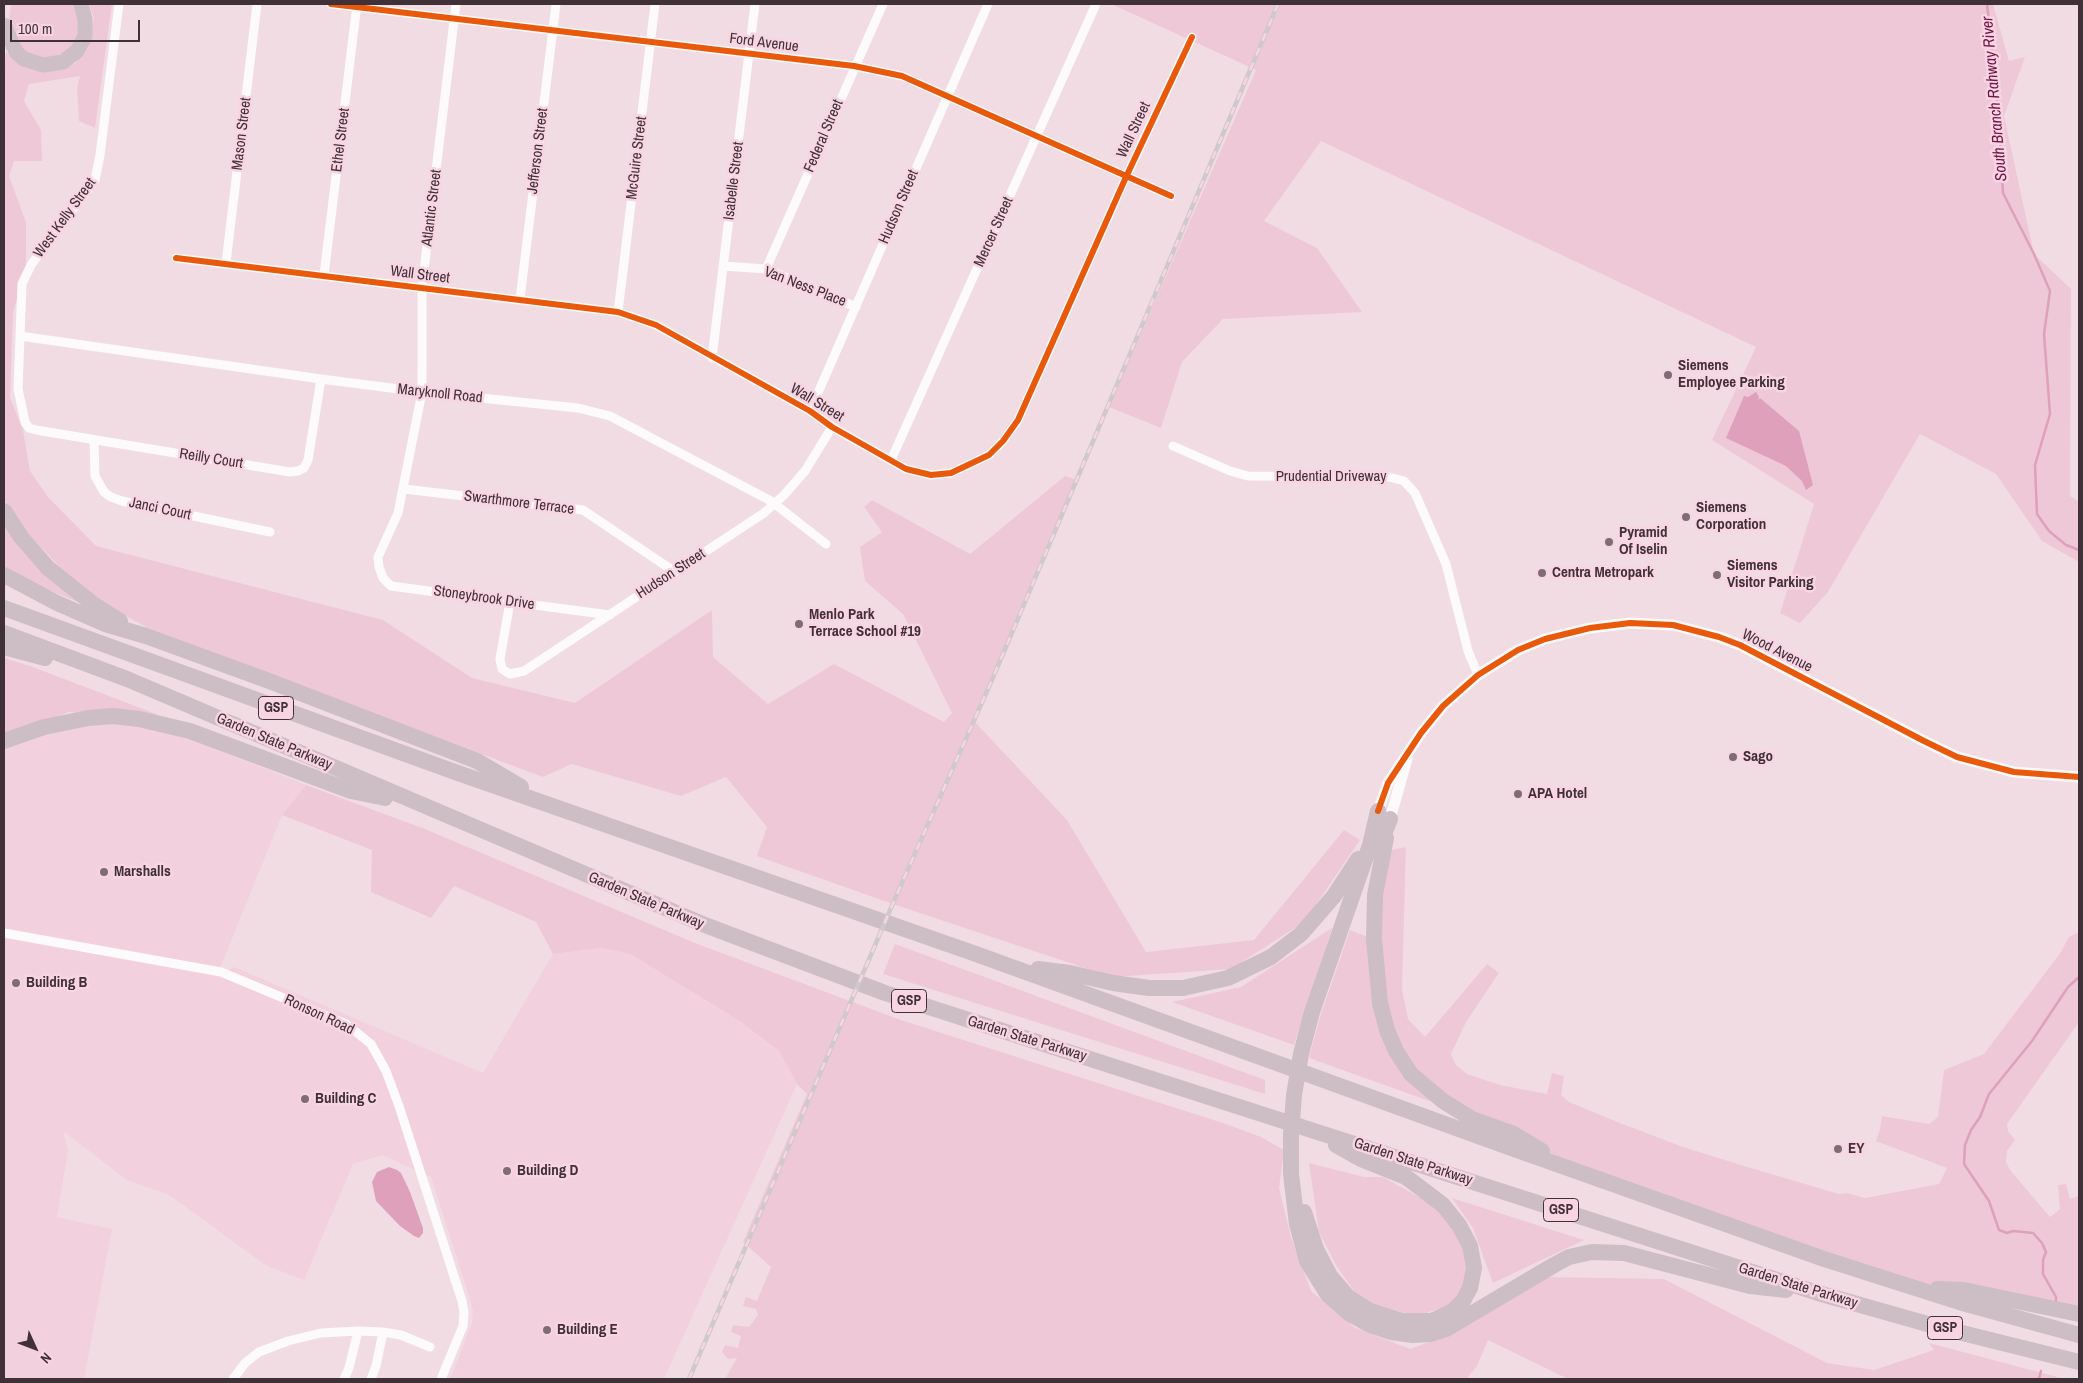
<!DOCTYPE html>
<style>
body{margin:0}
#map{position:relative;width:2083px;height:1383px;overflow:hidden;background:#f1dce4;font-family:"Archivo Narrow",sans-serif}
canvas{display:block}
.frame{position:absolute;inset:0;border:5px solid #3f3137;pointer-events:none}
.north{position:absolute;left:10px;top:1323px;width:50px;height:50px;-webkit-text-stroke:4px #f9d4e3;paint-order:stroke;rotate:133deg;font-size:14px;font-weight:700;line-height:20px;text-align:center;color:#3f3137}
.north::after{content:'';display:block;margin:auto;width:18px;height:22px;background:#3f3137;clip-path:polygon(50% 0,100% 100%,50% 72%,0 100%)}
.scale{position:absolute;left:10px;top:20px;width:130px;height:22px;box-sizing:border-box;border:2px solid #3f3137;border-top:0;padding-left:6px;font-size:15px;line-height:18px;white-space:nowrap;color:#3f3137;-webkit-text-stroke:4px #f9d4e3;paint-order:stroke}
</style>
<div id="map">
<canvas width="2083" height="1383"></canvas>
<div class="frame"></div>
<div class="north">N</div>
<div class="scale">100 m</div>
</div>
<script>
const ctx = document.querySelector('canvas').getContext('2d');
ctx.lineJoin = 'round';
function fillPath(path, color) {
  ctx.fillStyle = color;
  ctx.fill(path, 'evenodd');
}
function toPath(rows) {
  const path = new Path2D();
  for (const r of rows) {
    path.moveTo(r[0], r[1]);
    for (let i = 2; i < r.length; i += 2) path.lineTo(r[i], r[i + 1]);
  }
  return path;
}
function strokePath(path, color, width, dash) {
  ctx.strokeStyle = color;
  ctx.lineWidth = width;
  ctx.lineCap = dash ? 'butt' : 'round';
  ctx.setLineDash(dash || []);
  ctx.stroke(path);
}
function write(font, color, halo, rows, align = 'center') {
  ctx.font = font + ' "Archivo Narrow",sans-serif';
  ctx.lineWidth = 5;
  ctx.setLineDash([]);
  ctx.textBaseline = 'middle';
  ctx.strokeStyle = halo;
  ctx.fillStyle = color;
  for (const [text, x, y, turn = 0] of rows) {
    ctx.save();
    ctx.translate(x, y);
    ctx.rotate((+turn || 0) * Math.PI / 180);
    ctx.textAlign = isNaN(turn) ? turn : align;
    if (halo) ctx.strokeText(text, 0, 0);
    ctx.fillText(text, 0, 0);
    ctx.restore();
  }
}
const built = toPath([
 [115,721,172,731,306,785,282,815,217,976,234,967,483,1073,553,954,602,948,630,954,738,1020,779,1051,797,1084,664,1379,450,1379,472,1323,473,1311,470,1299,431,1177,382,1155,353,1164,304,1280,267,1266,169,1195,127,1180,63,1131,68,1150,57,1217,112,1229,84,1379,4,1379,4,747,39,734]
]);
const green = toPath([
 [11,4,75,4,82,22,79,41,68,53,48,61,30,56,19,46,12,33,9,20],
 [89,4,112,4,95,128,79,121,77,89,80,76,29,84,24,101,41,130,42,161,14,161,9,176,26,222,26,265,13,313,10,398,23,430,30,471,48,497,96,546,383,620,472,678,575,703,712,610,713,657,768,704,834,664,944,722,952,713,903,614,865,581,860,547,882,532,864,507,872,500,970,554,1065,476,1077,480,974,721,1067,820,1146,952,1254,940,1344,830,1360,840,1304,922,1231,969,1112,977,890,903,757,856,767,827,726,777,681,796,572,764,543,777,155,632,101,602,68,576,13,517,4,498,4,79,6,52,31,69,44,72,75,64,89,41,94,18],
 [1111,4,1993,4,2009,61,2025,57,2004,116,2034,254,2071,289,2070,496,2079,502,2079,562,2042,541,1996,474,1920,434,1828,592,1800,623,1780,613,1814,504,1712,440,1756,347,1321,141,1264,221,1317,248,1362,312,1223,319,1182,362,1161,428,1109,407,1256,70],
 [4,517,85,605,42,587,4,567],
 [4,658,30,666,159,715,69,712,4,736],
 [306,785,425,829,695,943,898,1019,1226,1124,1261,1137,1284,1150,1279,1188,1291,1237,1311,1291,1354,1327,1410,1349,1456,1332,1544,1277,1664,1279,1827,1363,1874,1370,1934,1350,1929,1343,2065,1379,1568,1379,1488,1340,1477,1366,1468,1377,1470,1379,725,1379,737,1358,728,1359,722,1352,725,1345,738,1348,741,1336,731,1332,733,1325,749,1327,758,1315,756,1309,743,1306,746,1297,757,1301,771,1267,743,1242,807,1094,797,1084,779,1051,738,1020,630,954,602,948,553,954,536,922,454,886,431,918,371,892,372,850,282,815],
 [1406,847,1402,989,1408,1019,1425,1037,1487,964,1499,973,1466,1022,1451,1054,1456,1065,1467,1074,1500,1085,1547,1094,1552,1073,1564,1076,1561,1095,1569,1102,1620,1123,1683,1147,1751,1168,1839,1194,1847,1193,1865,1198,1939,1184,1947,1168,1876,1141,1880,1129,1882,1116,1929,1124,1938,1117,1944,1070,1984,1054,2061,952,2069,937,2079,932,2079,1022,2007,1124,2008,1131,2015,1140,2007,1151,2006,1162,2010,1170,2050,1217,2060,1209,2058,1185,2066,1184,2070,1199,2079,1196,2079,1314,1914,1288,1572,1170,1435,1096,1429,1101,1309,1058,1320,1017,1350,930,1373,939,1383,852],
 [1332,928,1294,1045,1172,1002,1241,987],
 [895,944,1265,1080,1265,1094,883,974],
 [1309,1163,1364,1177,1383,1177,1435,1206,1460,1235,1468,1281,1453,1304,1417,1316,1361,1301,1336,1265,1319,1232],
 [1452,1198,1584,1240,1493,1283,1473,1228]
]);
const water = toPath([
 [1756,392,1759,397,1757,401,1760,398,1799,431,1813,485,1806,490,1802,481,1786,466,1726,438,1744,396,1748,397],
 [389,1167,397,1170,401,1173,410,1192,423,1228,423,1233,419,1238,414,1236,400,1226,376,1201,372,1182,377,1172]
]);
const stream = toPath([
 [1987,4,1998,105,2003,193,2034,254,2050,291,2044,334,2050,414,2035,465,2037,514,2049,531,2066,545,2079,550],
 [2056,1303,2056,1297,2043,1274,2043,1260,2046,1252,2042,1243,2033,1233,2013,1231,2007,1233,1999,1230,1989,1201,1964,1164,1965,1145,1971,1130,1980,1117,1989,1094,2032,1041,2068,987,2079,977],
 [2039,1379,2041,1371]
]);
const minor = toPath([
 [119,4,100,155,95,180,31,265,22,284,18,389,25,422,29,428,36,430,290,472,298,471,304,468,308,460,321,379],
 [331,4,854,66,902,76,1171,196],
 [456,4,422,287,422,392,398,513,378,557,379,567,383,578,391,586,610,615],
 [176,258,618,312,656,325,810,411,832,427,906,469,931,475,951,473,989,455,1003,441,1018,420,1126,177,1192,37],
 [226,263,257,4],
 [723,266,766,269,856,307],
 [766,269,883,4],
 [324,275,357,4],
 [520,299,556,4],
 [618,312,655,4],
 [20,336,321,379,422,392,578,408,610,416,771,501,826,544],
 [712,358,755,4],
 [810,411,988,4],
 [94,440,95,476,104,492,111,497,122,501,270,532],
 [1173,446,1230,471,1248,476,1389,477,1404,481,1415,493,1446,564,1468,651,1478,675],
 [891,460,1096,4],
 [404,489,583,510,675,572],
 [510,602,500,659,502,669,510,674,524,671,764,513,784,495,805,471,832,427],
 [4,933,221,972,346,1024,371,1044,386,1071,399,1106,462,1301,464,1312,463,1326,441,1379],
 [233,1379,245,1363,259,1352,288,1341,321,1333,358,1331,383,1332,401,1335,430,1347],
 [344,1379,349,1368,358,1331],
 [371,1379,376,1366,383,1332]
]);
const tertiary = toPath([
 [1378,811,1388,783,1421,733,1443,706,1478,675,1518,650,1545,639,1590,628,1630,623,1673,625,1719,637,1740,645,1924,741,1957,757,2014,772,2079,777],
 [1390,819,1407,759]
]);
const trunk = toPath([
 [4,25,16,52,24,59,43,65,63,62,77,51,85,36,85,19,81,4]
]);
const motorway = toPath([
 [4,511,21,537,48,568,93,604,120,621],
 [4,575,57,603,105,624,146,636,269,681,477,761,521,787],
 [4,608,455,772,976,954,1500,1144,1824,1259,1959,1302,2079,1335],
 [4,633,127,679,705,925,885,993,1818,1293,1938,1327,2079,1362],
 [4,647,45,658],
 [4,741,44,727,88,718,113,716,139,719,190,731,351,791,385,798],
 [1378,811,1370,845,1312,1012,1301,1054,1294,1095,1291,1134,1291,1174,1297,1224,1307,1261,1328,1295,1350,1314,1370,1325,1391,1332,1413,1335,1431,1334,1446,1329,1554,1265,1569,1257,1592,1252,1624,1253,1750,1286,1786,1290],
 [1386,838,1375,895,1374,939,1380,1003,1387,1030,1396,1051,1411,1074,1443,1101,1472,1119,1514,1134,1542,1151],
 [1378,849,1390,819],
 [1038,969,1070,973,1113,983,1149,988,1183,988,1228,978,1271,957,1301,934,1334,896,1358,859],
 [1304,1212,1316,1249,1330,1276,1348,1297,1370,1311,1402,1321,1432,1321,1453,1311,1463,1301,1470,1288,1474,1268,1470,1246,1459,1225,1443,1205,1406,1177,1361,1159,1336,1145],
 [1937,1289,1964,1290,2079,1314]
]);
const rail = toPath([
 [689,1379,897,894,992,680,1278,4]
]);
const cycleway = toPath([
 [331,4,854,66,902,76,1171,196],
 [176,258,618,312,656,325,810,411,832,427,906,469,931,475,951,473,989,455,1003,441,1018,420,1126,177,1192,37],
 [1378,811,1388,783,1421,733,1443,706,1478,675,1518,650,1545,639,1590,628,1630,623,1673,625,1719,637,1740,645,1924,741,1957,757,2014,772,2079,777]
]);
const markers = [
 [1668,375,5,"#7d6d74"],
 [1686,517,5,"#7d6d74"],
 [1609,542,5,"#7d6d74"],
 [1542,573,5,"#7d6d74"],
 [1717,575,5,"#7d6d74"],
 [799,624,5,"#7d6d74"],
 [1733,757,5,"#7d6d74"],
 [1518,794,5,"#7d6d74"],
 [104,872,5,"#7d6d74"],
 [16,983,5,"#7d6d74"],
 [305,1099,5,"#7d6d74"],
 [1838,1149,5,"#7d6d74"],
 [507,1171,5,"#7d6d74"],
 [547,1330,5,"#7d6d74"]
];
const shields = [
 [276,708,35],
 [909,1001,35],
 [1561,1210,35],
 [1945,1328,35]
];
const shieldNames = [
 ["GSP",276,708],
 ["GSP",909,1001],
 ["GSP",1561,1210],
 ["GSP",1945,1328]
];
const streetNames = [
 ["Ford Avenue",764,43,7],
 ["Wall Street",1134,130,-65],
 ["Mason Street",242,134,-83],
 ["Federal Street",824,136,-67],
 ["Ethel Street",341,140,-83],
 ["Jefferson Street",538,151,-83],
 ["McGuire Street",637,158,-83],
 ["Isabelle Street",734,181,-83],
 ["Hudson Street",899,207,-67],
 ["Atlantic Street",432,208,-83],
 ["West Kelly Street",65,218,-54],
 ["Mercer Street",994,232,-66],
 ["Wall Street",420,275,7],
 ["Van Ness Place",805,287,21],
 ["Maryknoll Road",440,394,6],
 ["Wall Street",817,403,31],
 ["Reilly Court",211,459,9],
 ["Prudential Driveway",1331,477],
 ["Swarthmore Terrace",519,503,7],
 ["Janci Court",160,509,12],
 ["Hudson Street",671,574,-33],
 ["Stoneybrook Drive",484,598,8],
 ["Wood Avenue",1777,651,27],
 ["Garden State Parkway",274,742,23],
 ["Garden State Parkway",646,901,23],
 ["Ronson Road",319,1015,25],
 ["Garden State Parkway",1027,1039,17],
 ["Garden State Parkway",1413,1162,18],
 ["Garden State Parkway",1798,1286,17]
];
const poiNames = [
 ["Siemens",1678,366],
 ["Employee Parking",1678,383],
 ["Siemens",1696,508],
 ["Corporation",1696,525],
 ["Pyramid",1619,533],
 ["Of Iselin",1619,550],
 ["Siemens",1727,566],
 ["Visitor Parking",1727,583],
 ["Centra Metropark",1552,573],
 ["Menlo Park",809,615],
 ["Terrace School #19",809,632],
 ["Sago",1743,757],
 ["APA Hotel",1528,794],
 ["Marshalls",114,872],
 ["Building B",26,983],
 ["Building C",315,1099],
 ["EY",1848,1149],
 ["Building D",517,1171],
 ["Building E",557,1330]
];
const waterNames = [
 ["South Branch Rahway River",1995,99,-95]
];
fillPath(built, '#f2d0de');
fillPath(green, '#efc8d8');
fillPath(water, '#dea0bb');
strokePath(stream, '#dea0bb', 2.5);
strokePath(minor, '#fdfafb', 9);
strokePath(tertiary, '#fdfafb', 11);
strokePath(trunk, '#cdbfc5', 15);
strokePath(motorway, '#cdbdc4', 16);
strokePath(rail, '#cfc9cb', 4.5);
strokePath(rail, '#f9d4e3', 2.5, [8]);
strokePath(cycleway, '#e8590c', 6);
for (const [x, y, r, color] of markers) {
  const dot = new Path2D();
  dot.arc(x, y, r, 0, 2 * Math.PI);
  ctx.fillStyle = color;
  ctx.fill(dot);
  strokePath(dot, '#f9d4e3', 2);
}
for (const [x, y, w] of shields) {
  const box = new Path2D();
  box.roundRect(x - w / 2, y - 11.5, w, 23, 4);
  ctx.fillStyle = '#f9d4e3';
  ctx.fill(box);
  strokePath(box, '#3f3137', 1);
}
write('bold 14px', '#3f3137', null, shieldNames);
write('15px', '#3f3137', '#f9d4e3', streetNames);
write('bold 15px', '#3f3137', '#f9d4e3', poiNames, 'left');
write('italic 16px', '#721448', '#f9d4e3', waterNames);
</script>
